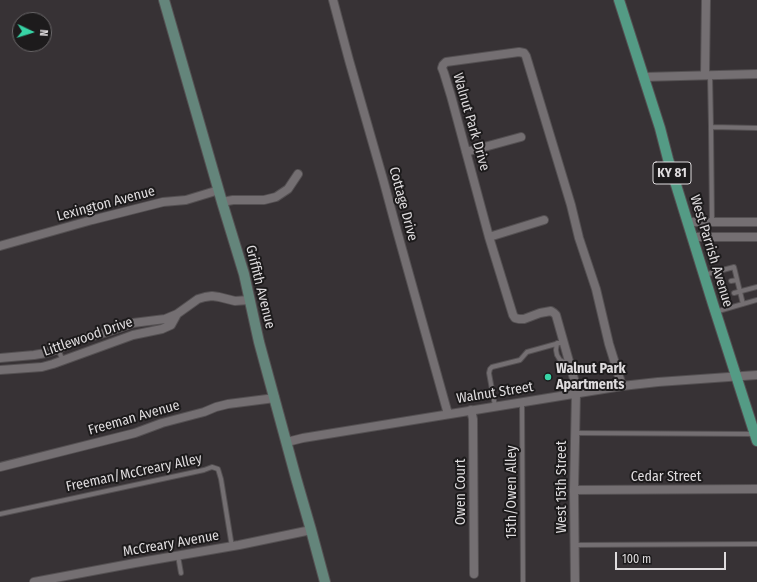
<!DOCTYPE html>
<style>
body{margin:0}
#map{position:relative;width:757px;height:582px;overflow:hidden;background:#373235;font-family:"Fira Sans Condensed",sans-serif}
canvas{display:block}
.north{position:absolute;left:12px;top:12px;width:40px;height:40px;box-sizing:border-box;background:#1d1b1c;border:1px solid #6b686a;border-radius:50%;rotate:94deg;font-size:11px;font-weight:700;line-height:16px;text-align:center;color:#dfdcde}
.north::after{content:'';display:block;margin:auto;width:14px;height:18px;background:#38d4a6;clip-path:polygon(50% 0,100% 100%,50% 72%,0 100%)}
.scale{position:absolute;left:615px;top:552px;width:111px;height:18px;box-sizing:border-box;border:2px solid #dfdcde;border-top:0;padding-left:5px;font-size:12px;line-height:14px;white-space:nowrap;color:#dfdcde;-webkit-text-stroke:3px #1d1b1c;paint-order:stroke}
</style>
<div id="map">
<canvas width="757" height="582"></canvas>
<div class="north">N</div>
<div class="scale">100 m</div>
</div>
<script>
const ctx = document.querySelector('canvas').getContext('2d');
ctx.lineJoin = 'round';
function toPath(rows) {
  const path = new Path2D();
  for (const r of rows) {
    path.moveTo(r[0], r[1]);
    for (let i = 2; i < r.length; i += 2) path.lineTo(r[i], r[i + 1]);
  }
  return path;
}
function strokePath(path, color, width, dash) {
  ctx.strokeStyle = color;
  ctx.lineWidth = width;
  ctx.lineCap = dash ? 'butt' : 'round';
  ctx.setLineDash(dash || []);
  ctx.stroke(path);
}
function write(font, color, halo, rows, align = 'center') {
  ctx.font = font + ' "Fira Sans Condensed",sans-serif';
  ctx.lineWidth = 4;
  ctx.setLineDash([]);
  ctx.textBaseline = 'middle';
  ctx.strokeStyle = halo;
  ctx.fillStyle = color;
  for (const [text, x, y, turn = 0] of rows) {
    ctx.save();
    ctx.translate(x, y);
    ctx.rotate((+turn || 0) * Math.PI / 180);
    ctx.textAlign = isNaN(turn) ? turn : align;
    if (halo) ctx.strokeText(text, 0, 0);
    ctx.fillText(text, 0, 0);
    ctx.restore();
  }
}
const lane = toPath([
 [710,75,711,127,712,222],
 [711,127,757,128],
 [717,272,727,308],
 [704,275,734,267,743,304],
 [731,281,737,280],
 [734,293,757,287],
 [715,312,757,300],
 [557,343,556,350,557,355,560,360,564,362,569,361],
 [58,349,63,361],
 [522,402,523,582],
 [495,406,489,373,490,369,492,367,520,360,527,352,563,342],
 [575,433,755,434],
 [0,514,204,470,212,467,218,469,221,479,232,547],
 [575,545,757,544],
 [178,556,181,573]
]);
const street = toPath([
 [333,0,349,60,383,179,397,231,448,414],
 [705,75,706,0],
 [643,77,757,74],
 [466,152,521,137],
 [222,202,233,200,264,200,276,197,288,189,298,174],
 [688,222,757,222],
 [489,237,544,220],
 [692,237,757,237],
 [0,246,92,220,163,202,186,200,219,190],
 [0,358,34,355,46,353,58,349,81,339,104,333,133,323,165,319,177,314,198,299,205,297,212,296,219,297,235,301,249,300],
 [0,370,42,367,53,364,133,335,162,329,171,325,177,314],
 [471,410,473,419,474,574],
 [287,442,303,438,622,386,658,382,757,375],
 [0,467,135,433,162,423,204,412,216,407,228,404,275,398],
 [574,490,757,489],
 [34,582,135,563,239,545,311,530],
 [575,582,574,490,576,393,574,379,556,315,554,313,551,311,540,313,524,319,519,319,515,318,513,315,489,237,451,96,444,73,442,68,443,65,446,62,519,52,524,53,526,56,571,205,579,238,596,289,609,344,622,386]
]);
const secondary = toPath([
 [164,0,222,202,244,274,259,342,296,478,311,530,325,582]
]);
const primary = toPath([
 [619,0,660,128,668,159,713,304,757,441]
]);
const markers = [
 [548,377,4,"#38d4a6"]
];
const shields = [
 [672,173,38]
];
const shieldNames = [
 ["KY 81",672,173]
];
const streetNames = [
 ["Walnut Park Drive",471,122,74],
 ["Lexington Avenue",106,204,-15],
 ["Cottage Drive",403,204,75],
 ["West Parrish Avenue",711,251,73],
 ["Griffith Avenue",260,287,76],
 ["Littlewood Drive",88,337,-19],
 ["Walnut Street",495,393,-9],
 ["Freeman Avenue",134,418,-16],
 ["Freeman/McCreary Alley",134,473,-12],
 ["Cedar Street",666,477],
 ["West 15th Street",562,487,-90],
 ["Owen Court",461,492,-90],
 ["15th/Owen Alley",512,492,-90],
 ["McCreary Avenue",171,544,-10]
];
const poiNames = [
 ["Walnut Park",556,369],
 ["Apartments",556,385]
];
strokePath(lane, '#545052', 6);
strokePath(street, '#545052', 10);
strokePath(secondary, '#545052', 12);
strokePath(primary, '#545052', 12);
strokePath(lane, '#746f72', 4);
strokePath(street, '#746f72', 8);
strokePath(secondary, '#64857b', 10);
strokePath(primary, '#549b85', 10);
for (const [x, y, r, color] of markers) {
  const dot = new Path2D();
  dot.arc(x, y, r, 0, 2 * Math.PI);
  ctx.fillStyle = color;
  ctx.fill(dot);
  strokePath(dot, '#1d1b1c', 1.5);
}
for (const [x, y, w] of shields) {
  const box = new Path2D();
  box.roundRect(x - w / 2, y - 11, w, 22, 3);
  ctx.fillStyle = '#1d1b1c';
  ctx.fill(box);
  strokePath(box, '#dfdcde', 1);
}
write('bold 13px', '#dfdcde', null, shieldNames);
write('14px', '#dfdcde', '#1d1b1c', streetNames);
write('bold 14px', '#dfdcde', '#1d1b1c', poiNames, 'left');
</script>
